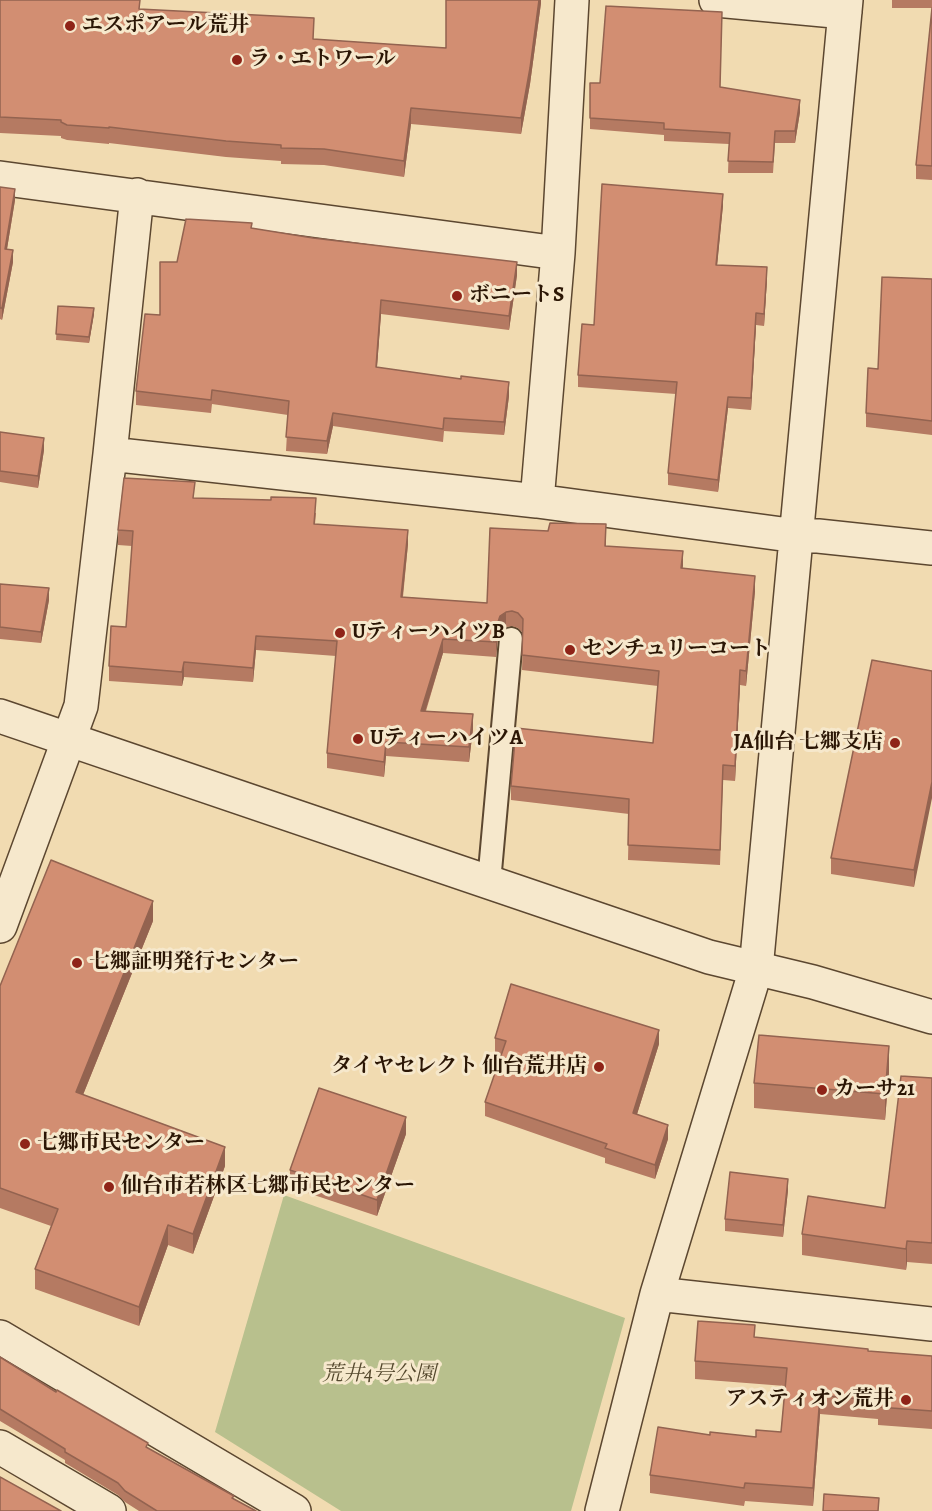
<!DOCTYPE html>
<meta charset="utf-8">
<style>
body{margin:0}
canvas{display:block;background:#f1dbb1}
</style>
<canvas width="932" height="1511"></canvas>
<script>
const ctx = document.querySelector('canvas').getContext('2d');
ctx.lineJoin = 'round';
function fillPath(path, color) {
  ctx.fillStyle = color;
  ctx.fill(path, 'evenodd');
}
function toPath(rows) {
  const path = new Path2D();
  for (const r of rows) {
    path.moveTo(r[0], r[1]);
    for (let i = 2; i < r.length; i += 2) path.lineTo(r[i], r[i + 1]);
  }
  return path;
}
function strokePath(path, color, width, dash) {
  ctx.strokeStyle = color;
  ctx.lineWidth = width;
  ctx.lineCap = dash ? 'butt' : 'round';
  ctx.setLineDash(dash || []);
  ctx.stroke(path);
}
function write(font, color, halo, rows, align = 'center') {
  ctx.font = font + ' Alegreya,"Noto Serif JP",serif';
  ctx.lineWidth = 6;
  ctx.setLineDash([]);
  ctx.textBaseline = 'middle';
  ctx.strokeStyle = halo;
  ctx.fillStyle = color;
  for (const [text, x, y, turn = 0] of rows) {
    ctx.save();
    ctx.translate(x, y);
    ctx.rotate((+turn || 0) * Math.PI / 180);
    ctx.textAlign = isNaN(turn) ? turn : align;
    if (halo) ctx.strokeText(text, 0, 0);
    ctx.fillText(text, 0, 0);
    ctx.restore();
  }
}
const green = toPath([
 [284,1195,625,1318,571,1511,341,1511,215,1432]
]);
const service = toPath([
 [489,882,511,639]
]);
const minor = toPath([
 [716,0,845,12],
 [0,178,558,253],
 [110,454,537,501,797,536,818,536,932,548],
 [537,501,558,253,572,0],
 [0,926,81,706,110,454,137,195],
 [657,1294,932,1324],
 [0,1337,294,1511],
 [0,1447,109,1511],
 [602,1511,657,1294,756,969,846,0]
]);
const tertiary = toPath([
 [0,716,709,957,813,982,932,1017]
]);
const wall = toPath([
 [0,0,140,9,313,39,446,48,541,0,541,3,530,84,521,134,411,124,404,177,324,165,281,164,281,161,226,157,109,143,109,144,67,140,61,138,61,136,0,133],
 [892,0,932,0,932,8,892,8],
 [932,8,932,180,916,179,916,165],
 [590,83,720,87,800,112,795,143,775,143,773,173,728,173,729,144,664,141,664,135,590,129],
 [0,187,15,200,7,249,13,262,2,320,0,319],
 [723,205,717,265,767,279,764,326,756,325,751,410,728,408,718,492,668,485,668,473,676,394,578,387,578,375,594,325],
 [252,228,517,275,509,330,381,314,377,367,509,396,504,435,444,431,443,442,333,426,327,454,286,451,288,415,212,404,211,413,136,405,136,391,177,262],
 [932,279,932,435,866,427,866,413,878,369],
 [58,306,94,314,89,343,56,340],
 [0,432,44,450,38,488,0,482],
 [195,498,316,513,315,524,408,544,403,597,487,603,606,539,606,546,683,568,755,591,746,686,740,685,735,781,723,780,720,865,628,860,629,814,511,800,511,786,653,743,658,686,522,670,523,633,518,628,512,626,506,627,500,631,498,637,496,657,443,653,426,711,473,729,469,762,386,756,384,777,327,768,327,753,336,656,256,650,253,682,184,677,182,686,109,681,109,666,126,627,132,546,118,545,118,530],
 [0,584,49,600,41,643,0,639],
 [932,671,914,887,831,874,831,858],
 [153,921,83,1095,225,1166,193,1254,168,1245,139,1326,35,1289,35,1269,51,1226,0,1208,0,986],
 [495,1038,659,1044,637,1114,668,1139,655,1179,605,1163,605,1158,485,1116,485,1102,502,1054,495,1052],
 [889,1072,885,1120,754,1108,754,1083],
 [932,1078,932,1264,907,1262,906,1270,802,1255,802,1234,885,1208],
 [406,1134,377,1216,290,1187,290,1170],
 [788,1190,783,1237,725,1231,725,1219],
 [755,1337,868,1351,932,1356,932,1429,878,1425,878,1419,820,1414,813,1506,745,1501,744,1506,650,1493,650,1475,710,1435,756,1437,781,1432,785,1386,695,1379,695,1361],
 [0,1357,56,1392,148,1448,234,1499,256,1511,139,1511,125,1502,118,1495,65,1463,65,1460,0,1421]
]);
const shadedWall = toPath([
 [539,0,541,0,541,3,530,84,521,134,521,118],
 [800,100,800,112,795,143,795,131],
 [411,108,411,124,404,177,404,161],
 [15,189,15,200,5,261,5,249],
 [723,194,723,205,716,277,716,265],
 [13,250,13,262,2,320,2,308],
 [517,262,517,275,509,330,509,316],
 [767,267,767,279,764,326,764,314],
 [381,300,381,314,376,380,376,367],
 [94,308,94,314,89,343,89,337],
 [756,313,756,325,751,410,751,398],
 [509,382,509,396,504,435,504,422],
 [728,397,728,408,718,492,718,480],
 [333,413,333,426,327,454,327,441],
 [44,438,44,450,38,488,38,476],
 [408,530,408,544,401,612,401,597],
 [683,551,683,566,681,582,681,568],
 [755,576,755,591,746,686,746,671],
 [49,588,49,600,41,643,41,632],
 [506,612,506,627,500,631,498,637,496,657,496,642,498,622,500,616],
 [256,636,256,650,253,682,253,668],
 [443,639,443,653,421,725,421,711],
 [184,662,184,677,182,686,182,672],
 [740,670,740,685,735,781,735,766],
 [473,714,473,729,469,762,469,747],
 [386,742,386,756,384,777,384,762],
 [932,782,932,798,914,887,914,870],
 [153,901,153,921,76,1112,76,1092],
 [659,1030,659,1044,633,1127,633,1113],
 [889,1046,889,1072,885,1120,885,1094],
 [406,1117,406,1134,377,1216,377,1200],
 [668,1125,668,1139,655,1179,655,1165],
 [225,1147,225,1166,193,1254,193,1234],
 [788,1179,788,1190,783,1237,783,1225],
 [168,1225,168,1245,139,1326,139,1307],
 [907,1241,907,1262,906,1270,906,1249],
 [820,1395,820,1414,813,1506,813,1488]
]);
const building = toPath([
 [0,0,140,0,139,9,314,18,313,39,446,48,446,0,539,0,530,68,521,118,411,108,404,161,324,149,281,148,281,145,226,141,109,127,109,128,67,125,61,122,61,120,0,117,0,0],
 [606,6,722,12,720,87,800,100,795,131,775,131,773,162,728,161,730,133,664,129,664,123,590,118,590,83,600,83,606,6],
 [932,8,932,166,916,165,932,8],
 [602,184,723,194,716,265,767,267,764,314,756,313,751,398,728,397,718,480,668,473,677,382,578,375,582,324,594,325,602,184],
 [0,187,15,189,5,249,13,250,2,308,0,308,0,187],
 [186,219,252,223,251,228,313,238,517,262,509,316,381,300,376,367,461,379,461,376,509,382,504,422,444,418,443,429,333,413,327,441,286,437,289,401,212,390,211,400,136,391,145,314,160,315,160,262,177,262,186,219],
 [882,277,932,279,932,421,866,413,868,368,878,369,882,277],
 [58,306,94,308,89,337,56,334,58,306],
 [0,432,44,438,38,476,0,471,0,432],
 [124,478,195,482,193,498,271,500,271,497,316,498,314,524,408,530,401,597,487,603,490,528,548,531,550,523,606,524,605,546,683,551,681,568,755,576,746,671,740,670,735,766,723,765,720,850,628,845,629,799,511,786,516,728,653,743,659,671,522,655,523,619,518,613,512,611,506,612,500,616,498,622,496,642,443,639,421,711,473,714,469,747,386,742,384,762,327,753,337,641,256,636,253,668,184,662,182,672,109,666,111,626,126,627,133,531,118,530,124,478],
 [0,584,49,588,41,632,0,627,0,584],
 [872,660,932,671,932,782,914,870,831,858,872,660],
 [51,860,153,901,76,1092,225,1147,193,1234,168,1225,139,1307,35,1269,58,1209,0,1188,0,986,51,860],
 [511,984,659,1030,633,1113,668,1125,655,1165,605,1148,607,1144,485,1102,506,1041,495,1038,511,984],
 [759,1035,889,1046,885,1094,754,1083,759,1035],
 [901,1076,932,1078,932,1243,907,1241,906,1249,802,1234,808,1196,885,1208,901,1076],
 [319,1088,406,1117,377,1200,290,1170,319,1088],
 [730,1172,788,1179,783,1225,725,1219,730,1172],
 [698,1321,755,1325,754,1337,868,1349,868,1351,932,1356,932,1411,878,1407,879,1401,820,1395,813,1488,745,1483,744,1488,650,1475,658,1427,710,1435,710,1432,756,1437,756,1430,781,1432,787,1368,695,1361,698,1321],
 [0,1357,56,1392,57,1390,148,1443,146,1447,234,1496,232,1498,256,1511,157,1511,125,1491,118,1483,65,1452,65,1449,0,1409,0,1357],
 [0,1477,61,1511,0,1511,0,1477],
 [824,1494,879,1498,878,1511,823,1511,824,1494]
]);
const markers = [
 [70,26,6,"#8f2418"],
 [237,60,6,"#8f2418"],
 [457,296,6,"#8f2418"],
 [340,633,6,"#8f2418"],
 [570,650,6,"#8f2418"],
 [358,739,6,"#8f2418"],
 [895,743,6,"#8f2418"],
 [77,963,6,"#8f2418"],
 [599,1067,6,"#8f2418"],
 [822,1090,6,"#8f2418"],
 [25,1144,6,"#8f2418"],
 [109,1187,6,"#8f2418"],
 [906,1400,6,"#8f2418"]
];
const poiNames = [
 ["エスポアール荒井",82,26],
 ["ラ・エトワール",249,60],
 ["ボニートS",469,296],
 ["UティーハイツB",352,633],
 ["センチュリーコート",582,650],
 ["UティーハイツA",370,739],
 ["JA仙台 七郷支店",883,743,"right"],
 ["七郷証明発行センター",89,963],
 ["タイヤセレクト 仙台荒井店",587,1067,"right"],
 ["カーサ21",834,1090],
 ["七郷市民センター",37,1144],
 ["仙台市若林区七郷市民センター",121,1187],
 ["アスティオン荒井",894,1400,"right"]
];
const parkNames = [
 ["荒井4号公園",379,1375]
];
fillPath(green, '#b8c08d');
strokePath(service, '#5c4730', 26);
strokePath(minor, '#5c4730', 36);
strokePath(tertiary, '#5c4730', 36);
strokePath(service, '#f6e8cc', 22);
strokePath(minor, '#f6e8cc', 33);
strokePath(tertiary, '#f6e8cc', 33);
fillPath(wall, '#b57a62');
fillPath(shadedWall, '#936350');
fillPath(building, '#d28e72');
strokePath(building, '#936350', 1.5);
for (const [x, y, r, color] of markers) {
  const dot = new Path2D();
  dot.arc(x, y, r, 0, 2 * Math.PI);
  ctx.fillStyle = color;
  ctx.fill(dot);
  strokePath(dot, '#f6e8cc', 2);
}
write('bold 21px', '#2b1605', '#f6e8cc', poiNames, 'left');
write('italic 21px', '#55492e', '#f6e8cc', parkNames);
</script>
